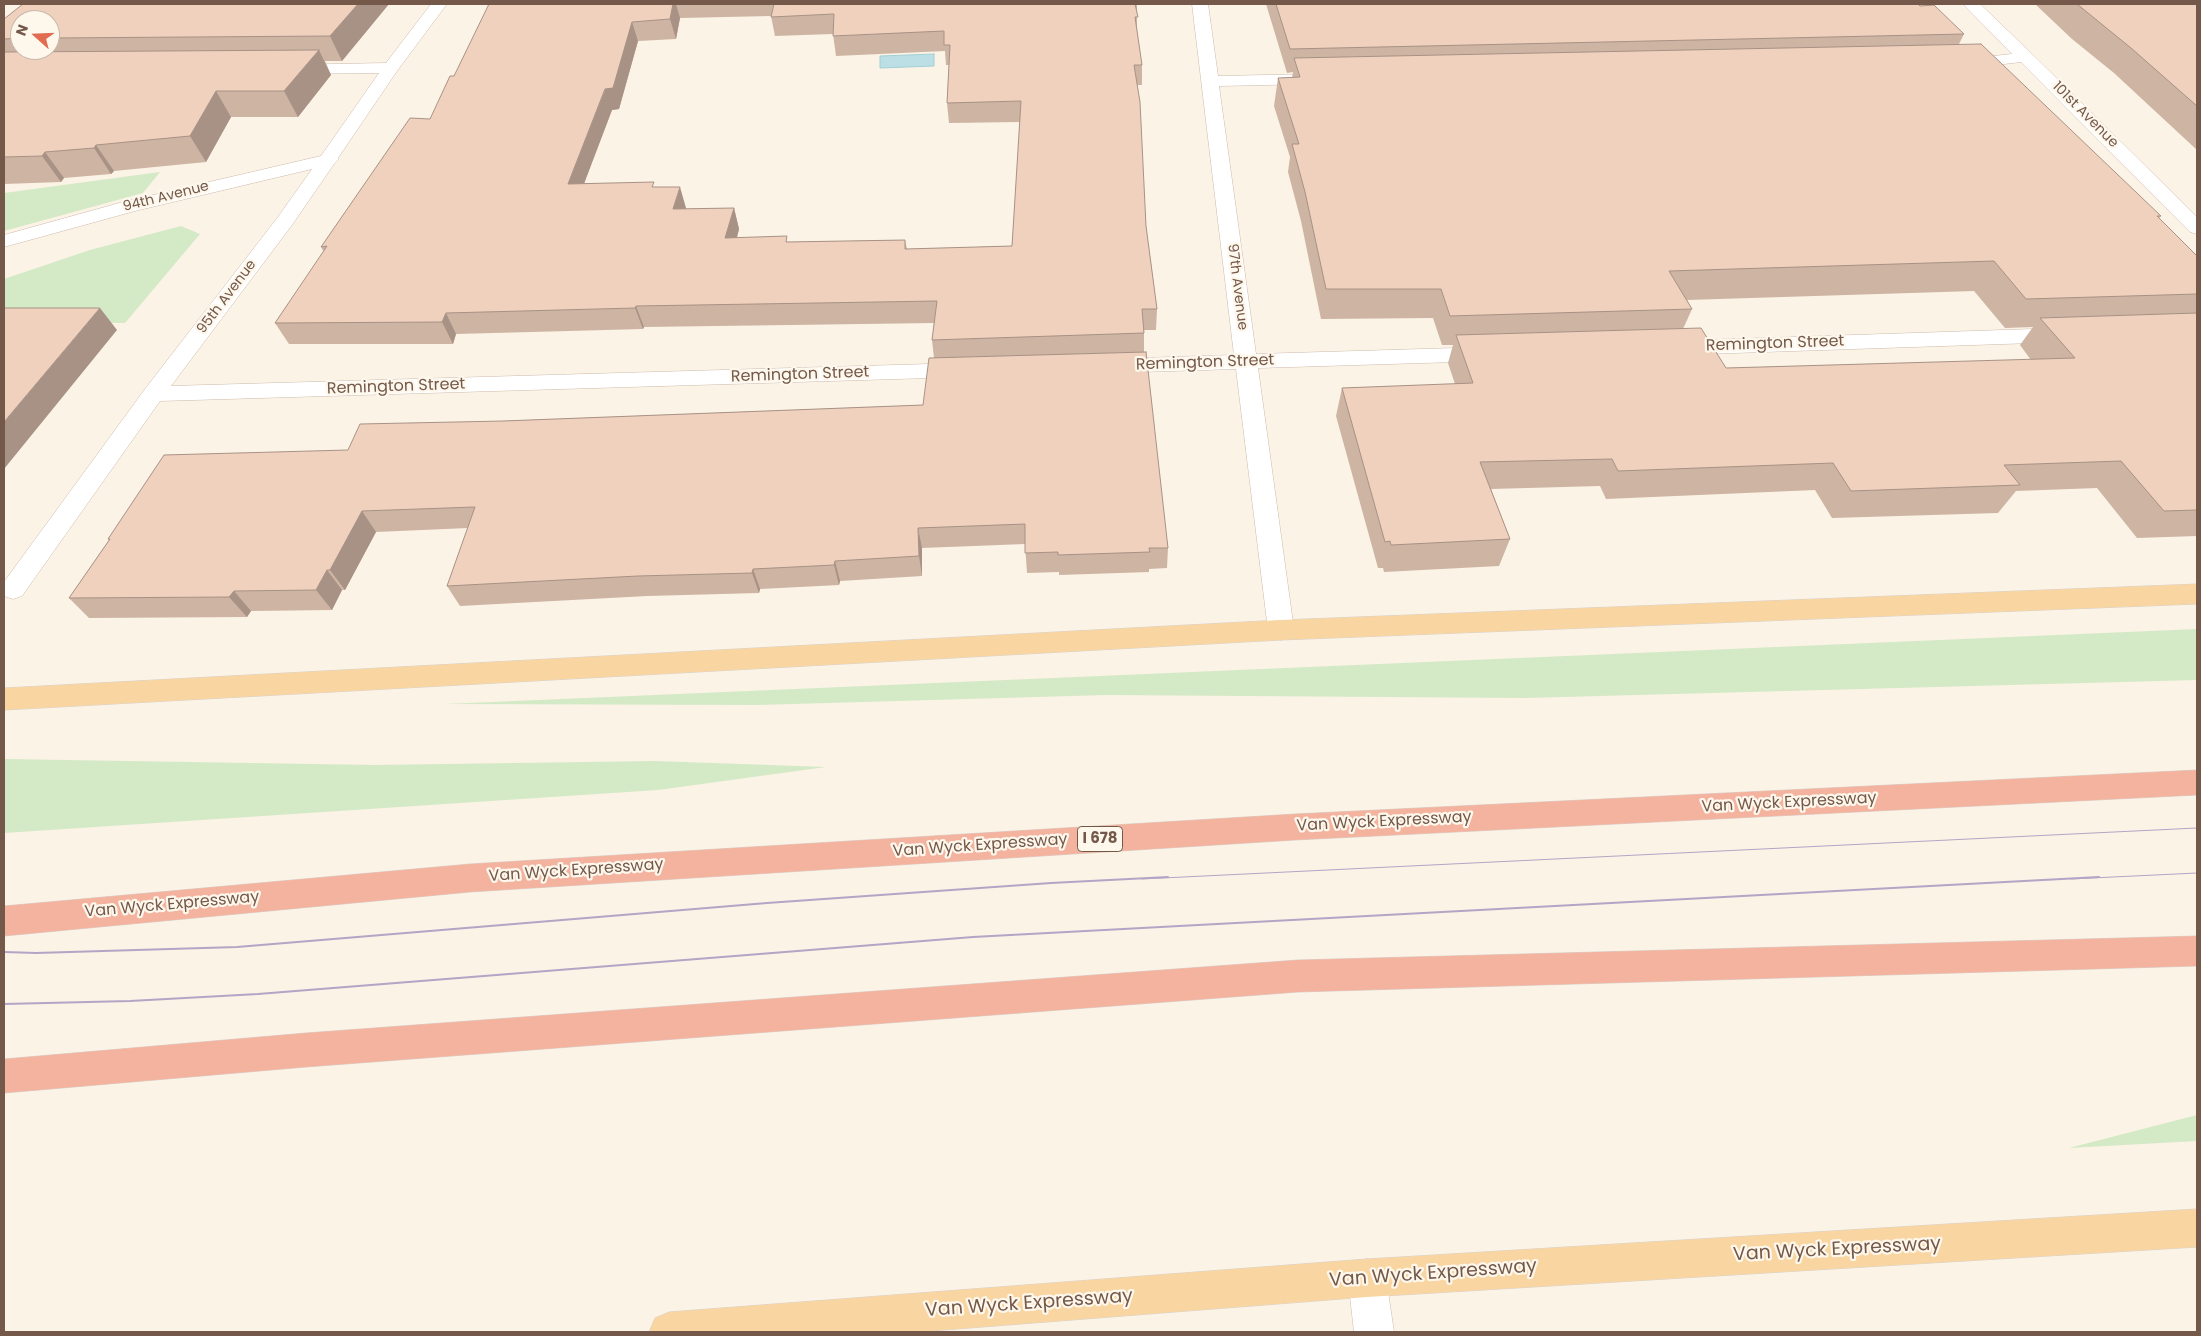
<!DOCTYPE html>
<style>
body{margin:0}
#map{position:relative;width:2201px;height:1336px;overflow:hidden;background:#fbf3e6;font-family:Poppins,sans-serif}
canvas{display:block}
.frame{position:absolute;inset:0;border:5px solid #74594b;pointer-events:none}
.north{position:absolute;left:10px;top:10px;width:50px;height:50px;box-sizing:border-box;background:#fef7ec;border:1px solid #c7b8ac;border-radius:50%;rotate:290deg;font-size:14px;font-weight:700;line-height:20px;text-align:center;color:#74594b}
.north::after{content:'';display:block;margin:auto;width:18px;height:22px;background:#e16c4f;clip-path:polygon(50% 0,100% 100%,50% 72%,0 100%)}
</style>
<div id="map">
<canvas width="2201" height="1336"></canvas>
<div class="frame"></div>
<div class="north">N</div>
</div>
<script>
const ctx = document.querySelector('canvas').getContext('2d');
ctx.lineJoin = 'round';
function fillPath(path, color) {
  ctx.fillStyle = color;
  ctx.fill(path, 'evenodd');
}
function toPath(rows) {
  const path = new Path2D();
  for (const r of rows) {
    path.moveTo(r[0], r[1]);
    for (let i = 2; i < r.length; i += 2) path.lineTo(r[i], r[i + 1]);
  }
  return path;
}
function strokePath(path, color, width, dash) {
  ctx.strokeStyle = color;
  ctx.lineWidth = width;
  ctx.lineCap = dash ? 'butt' : 'round';
  ctx.setLineDash(dash || []);
  ctx.stroke(path);
}
function write(font, color, halo, rows, align = 'center') {
  ctx.font = font + ' Poppins,sans-serif';
  ctx.lineWidth = 4.5;
  ctx.setLineDash([]);
  ctx.textBaseline = 'middle';
  ctx.strokeStyle = halo;
  ctx.fillStyle = color;
  for (const [text, x, y, turn = 0] of rows) {
    ctx.save();
    ctx.translate(x, y);
    ctx.rotate((+turn || 0) * Math.PI / 180);
    ctx.textAlign = isNaN(turn) ? turn : align;
    if (halo) ctx.strokeText(text, 0, 0);
    ctx.fillText(text, 0, 0);
    ctx.restore();
  }
}
const green = toPath([
 [160,172,143,193,4,231,4,193],
 [181,226,200,234,125,323,4,322,4,279,90,250],
 [2197,629,2197,680,1525,698,1106,695,758,705,445,704],
 [4,759,375,765,655,761,826,767,658,790,4,833],
 [2197,1115,2197,1141,2069,1148]
]);
const water = toPath([
 [934,54,934,66,880,68,880,56,934,54]
]);
const street = toPath([
 [431,4,447,4,397,71,338,158,339,159,334,164,292,225,171,386,964,363,972,365,975,370,972,375,964,377,160,401,22,596,13,599,4,596,4,582,145,389,278,217,312,169,135,211,4,247,4,235,123,202,321,156,379,73,290,74,284,73,282,69,284,65,386,63,431,4],
 [1192,4,1208,4,1218,76,1314,74,1320,75,1322,79,1320,83,1314,84,1219,86,1256,354,1489,347,1497,349,1500,354,1497,359,1489,361,1258,368,1294,630,1290,637,1281,640,1272,637,1268,630,1236,369,1109,373,1101,371,1098,366,1101,361,1109,359,1234,355,1192,4],
 [1963,4,1980,4,2031,53,2197,217,2197,234,2190,232,2021,62,1962,69,1956,68,1954,64,1956,60,2012,54,1963,4],
 [2063,328,2071,330,2074,335,2071,340,2063,342,1674,355,1666,353,1663,348,1666,343,1674,341,2063,328],
 [1367,1259,1381,1264,1386,1278,1394,1332,1354,1332,1348,1278,1353,1264,1367,1259]
]);
const primary = toPath([
 [2197,584,2197,604,1281,640,4,710,4,688,1281,620,2197,584],
 [2197,1209,2197,1247,1367,1297,918,1332,649,1332,655,1318,669,1312,1367,1259,2197,1209]
]);
const highway = toPath([
 [2197,770,2197,795,1295,840,470,892,4,936,4,906,470,864,1295,814,2197,770],
 [2197,936,2197,966,1298,992,306,1067,4,1093,4,1059,306,1033,1298,960,2197,936]
]);
const tramFar1 = toPath([
 [1142,879,2197,828],
 [2071,879,2197,873]
]);
const tram = toPath([
 [4,952,36,953,237,947,767,903,1051,883,1168,877],
 [4,1004,130,1001,258,994,973,937,2099,877]
]);
const wall = toPath([
 [389,4,342,61,325,61,331,75,298,117,231,117,206,162,114,171,111,174,64,178,61,182,4,184,4,19],
 [20,20,50,20,50,50,20,50],
 [498,4,1137,4,1137,32,1142,65,1142,85,1137,85,1146,226,1157,309,1156,330,1144,330,1144,352,1168,548,1167,568,1149,569,1149,572,1059,575,1059,572,1027,573,1025,544,922,548,922,576,840,581,839,585,760,589,759,593,647,596,460,606,447,586,468,528,376,532,345,590,342,590,332,610,251,611,247,617,89,618,69,598,109,540,108,539,348,450,503,421,923,405,934,358,932,340,934,323,644,327,643,329,456,334,453,344,289,344,275,323,324,252,321,247,430,119,454,76],
 [771,16,775,36,833,34,836,56,945,51,946,65,949,65,947,103,949,123,1020,122,1012,246,907,249,905,240,789,242,737,238,739,229,734,208,686,209,686,208,655,187,584,183,612,110,619,109,638,41,676,39,680,18],
 [1266,4,1918,4,1964,34,1959,44,2161,216,2159,218,2197,294,2197,536,2137,538,2097,488,2016,491,1998,513,1832,518,1815,490,1606,499,1600,486,1491,489,1510,539,1499,566,1384,572,1383,568,1378,568,1336,416,1342,388,1455,384,1448,363,1453,345,1442,345,1433,318,1321,319,1301,221,1288,172,1290,157,1274,106,1278,78,1292,78,1293,72,1287,73],
 [1974,291,2005,328,2033,327,2020,345,2031,360,1726,368,1683,329,1692,309,1687,300],
 [2035,4,2197,4,2197,150,2114,73,2072,39]
]);
const shadedWall = toPath([
 [358,4,389,4,342,61,330,36],
 [673,4,676,4,680,18,676,39,670,19],
 [632,22,638,41,619,109,612,110,576,205,568,184],
 [319,50,331,75,298,117,284,91],
 [216,91,231,117,206,162,190,136],
 [96,145,114,171,111,174,94,148],
 [45,152,64,178,61,182,42,156],
 [680,187,686,208,679,230,673,209],
 [734,208,739,229,731,259,725,238],
 [636,306,644,327,643,329,635,308],
 [100,308,117,330,4,469,4,422],
 [446,313,456,334,453,344,442,322],
 [362,511,376,532,345,590,330,570],
 [918,528,922,548,922,576,919,556],
 [835,561,840,581,839,585,834,565],
 [753,569,760,589,759,593,752,573],
 [327,570,342,590,332,610,316,590],
 [234,591,251,611,247,617,229,597]
]);
const building = toPath([
 [23,4,358,4,330,36,50,38,50,20,20,20,20,38,4,39,4,19,23,4],
 [489,4,673,4,670,19,632,22,613,88,605,89,568,184,654,182,652,187,680,187,673,209,734,208,725,238,787,236,786,242,905,240,905,249,1012,246,1021,101,947,103,950,45,944,45,944,31,833,36,834,14,771,17,774,4,1135,4,1138,17,1135,17,1142,65,1134,65,1140,102,1146,226,1157,309,1142,309,1144,333,932,340,937,301,636,306,635,308,446,313,442,322,275,323,327,246,321,247,410,118,430,119,450,76,454,76,489,4],
 [1276,4,1918,4,1920,6,1934,5,1964,34,1290,49,1276,4],
 [2077,4,2197,4,2197,106,2131,48,2088,13,2077,4],
 [1981,44,2161,216,2157,216,2197,256,2197,294,2026,299,1994,261,1669,271,1692,309,1450,316,1441,289,1326,289,1305,192,1292,144,1299,144,1278,78,1300,77,1294,58,1981,44],
 [319,50,284,91,216,91,190,136,96,145,94,148,45,152,42,156,4,157,4,52,319,50],
 [4,308,100,308,4,422,4,308],
 [2197,313,2197,510,2164,511,2121,461,2004,465,2020,485,1851,491,1833,463,1618,471,1612,459,1480,462,1510,539,1391,545,1390,541,1385,542,1342,388,1473,383,1456,335,1701,328,1726,368,2075,358,2040,318,2197,313],
 [1146,352,1168,548,1149,548,1150,552,1058,555,1058,552,1025,553,1025,524,918,528,919,556,835,561,834,565,753,569,752,573,638,576,447,586,475,507,362,511,330,570,327,570,316,590,234,591,229,597,69,598,110,539,108,539,164,455,348,450,360,424,503,421,923,405,929,358,1146,352]
]);
const farStreetnames = [
 ["101st Avenue",2085,115,45],
 ["94th Avenue",166,197,-14],
 ["97th Avenue",1237,287,83],
 ["95th Avenue",227,297,-53]
];
const shields = [
 [1100,839,45]
];
const shieldNames = [
 ["I 678",1100,839]
];
const streetNames = [
 ["Remington Street",1775,344,-2],
 ["Remington Street",1205,363,-2],
 ["Remington Street",800,375,-2],
 ["Remington Street",396,387,-2],
 ["Van Wyck Expressway",1789,803,-3],
 ["Van Wyck Expressway",1384,822,-3],
 ["Van Wyck Expressway",980,846,-4],
 ["Van Wyck Expressway",576,871,-4],
 ["Van Wyck Expressway",172,905,-5]
];
const nearStreetnames = [
 ["Van Wyck Expressway",1837,1250,-3],
 ["Van Wyck Expressway",1433,1274,-4],
 ["Van Wyck Expressway",1029,1304,-4]
];
fillPath(green, '#d4e9c5');
fillPath(water, '#bbdfe4');
strokePath(water, '#a1cfd6', 1);
strokePath(street, '#cdbaac', 1);
strokePath(primary, '#d8d1cd', 1);
strokePath(highway, '#d8d1cd', 1);
fillPath(street, '#fff');
fillPath(primary, '#f8d5a1');
fillPath(highway, '#f3b39f');
strokePath(tramFar1, '#b5a4c5', 1);
strokePath(tram, '#b5a4c5', 2);
fillPath(wall, '#ceb4a3');
fillPath(shadedWall, '#a89285');
fillPath(building, '#f0d1be');
strokePath(building, '#a89285', 1);
write('14px', '#74594b', '#fef7ec', farStreetnames);
for (const [x, y, w] of shields) {
  const box = new Path2D();
  box.roundRect(x - w / 2, y - 12.5, w, 25, 4);
  ctx.fillStyle = '#fef7ec';
  ctx.fill(box);
  strokePath(box, '#74594b', 1);
}
write('bold 15px', '#74594b', null, shieldNames);
write('16px', '#74594b', '#fef7ec', streetNames);
write('19px', '#74594b', '#fef7ec', nearStreetnames);
</script>
